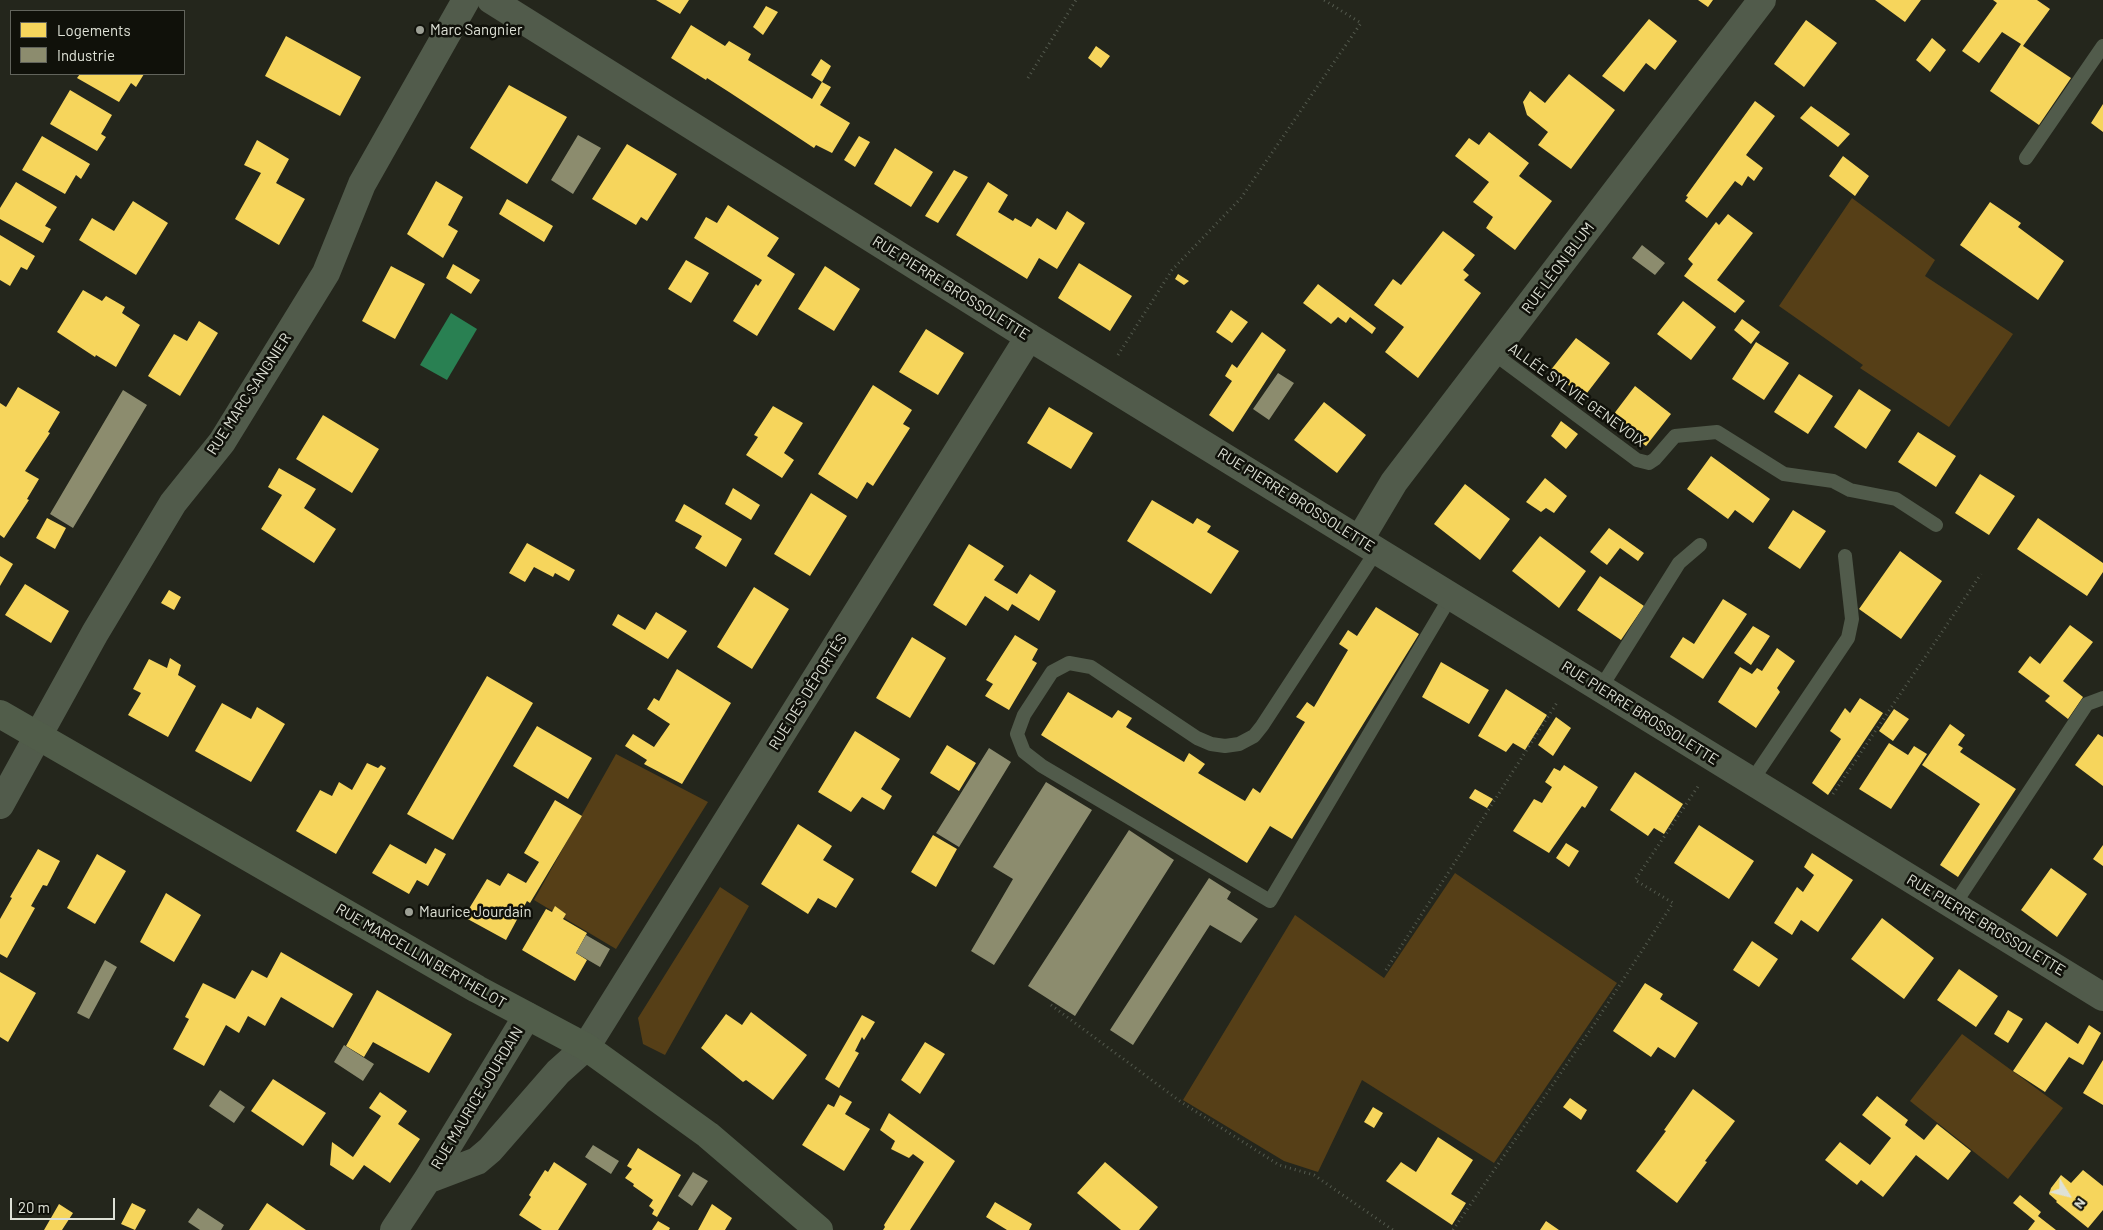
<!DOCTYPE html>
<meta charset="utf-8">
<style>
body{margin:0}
#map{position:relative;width:2103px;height:1230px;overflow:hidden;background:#24261c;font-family:Barlow,sans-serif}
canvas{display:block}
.legend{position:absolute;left:10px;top:10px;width:175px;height:65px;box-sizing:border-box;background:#10110a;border:1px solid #62645c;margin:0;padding:6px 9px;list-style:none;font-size:15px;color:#dee1d6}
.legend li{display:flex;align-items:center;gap:10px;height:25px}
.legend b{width:25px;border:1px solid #62645c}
.north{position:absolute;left:2043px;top:1170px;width:50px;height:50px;-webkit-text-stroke:4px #10110a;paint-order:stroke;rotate:126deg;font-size:14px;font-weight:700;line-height:20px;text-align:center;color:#dee1d6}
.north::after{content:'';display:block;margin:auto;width:18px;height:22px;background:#dee1d6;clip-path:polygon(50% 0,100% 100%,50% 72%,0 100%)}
.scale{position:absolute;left:10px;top:1198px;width:105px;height:22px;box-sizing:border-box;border:2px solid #dee1d6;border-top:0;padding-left:6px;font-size:15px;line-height:18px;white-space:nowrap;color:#dee1d6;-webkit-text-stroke:4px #10110a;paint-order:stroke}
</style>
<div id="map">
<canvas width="2103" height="1230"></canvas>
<ul class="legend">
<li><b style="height:14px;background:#f6d55c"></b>Logements</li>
<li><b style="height:14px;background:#8c8c6e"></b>Industrie</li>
</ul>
<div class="north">N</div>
<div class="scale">20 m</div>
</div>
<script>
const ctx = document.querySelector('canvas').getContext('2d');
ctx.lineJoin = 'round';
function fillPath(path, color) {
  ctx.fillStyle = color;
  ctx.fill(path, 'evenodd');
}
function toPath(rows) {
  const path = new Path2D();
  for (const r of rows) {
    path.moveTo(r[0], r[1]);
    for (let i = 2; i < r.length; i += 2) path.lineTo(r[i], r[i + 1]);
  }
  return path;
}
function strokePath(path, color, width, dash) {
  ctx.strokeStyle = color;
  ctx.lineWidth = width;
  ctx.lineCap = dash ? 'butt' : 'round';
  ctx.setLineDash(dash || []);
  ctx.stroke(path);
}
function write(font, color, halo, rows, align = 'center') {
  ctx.font = font + ' Barlow,sans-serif';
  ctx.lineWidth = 5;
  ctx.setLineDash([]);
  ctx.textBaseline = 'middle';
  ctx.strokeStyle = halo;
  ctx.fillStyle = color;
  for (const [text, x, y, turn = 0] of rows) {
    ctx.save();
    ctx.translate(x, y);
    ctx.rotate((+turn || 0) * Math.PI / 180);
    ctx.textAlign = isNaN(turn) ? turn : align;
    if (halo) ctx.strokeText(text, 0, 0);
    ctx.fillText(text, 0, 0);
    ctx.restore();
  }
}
const green = toPath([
 [1852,198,1935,260,1925,276,2013,334,1949,427,1860,368,1863,365,1779,306],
 [616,754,708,802,616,949,534,900],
 [1455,873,1617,983,1494,1163,1362,1080,1318,1172,1284,1161,1183,1100,1295,915,1384,978],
 [720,887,749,906,665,1055,643,1044,638,1018],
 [1962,1034,2063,1108,2008,1179,1910,1101]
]);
const water = toPath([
 [451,313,477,329,447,380,420,365]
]);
const homes = toPath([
 [656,0,689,0,680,14],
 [1698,0,1713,0,1708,7],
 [1875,0,1921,0,1905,22],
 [1993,0,2037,0,2050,9,2023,46,2071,78,2039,125,1990,91,2021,44,2002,32,1979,63,1962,51,1997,3],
 [766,6,778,12,763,35,753,27],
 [1649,19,1677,41,1655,70,1646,63,1624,92,1602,76],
 [1806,20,1837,43,1804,87,1774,64],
 [691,25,725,46,729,41,751,54,748,60,812,99,822,82,831,87,820,105,850,123,832,153,816,145,814,148,729,92,707,78,706,80,671,58],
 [286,36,361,77,340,116,265,76],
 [1932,38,1946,50,1930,72,1916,60],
 [1096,46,1110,56,1101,68,1088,58],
 [821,59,831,66,822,82,811,75],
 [80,74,144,74,136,87,131,83,119,102,77,78],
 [1569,74,1615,110,1571,169,1538,145,1548,132,1527,115,1523,102,1530,91,1545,103],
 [509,85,567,117,527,184,470,148],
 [70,90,112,115,101,134,106,137,97,151,50,124],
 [1755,101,1775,116,1746,155,1763,168,1754,181,1748,176,1742,186,1735,181,1707,218,1685,201,1688,197,1686,196],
 [2103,104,2103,132,2091,123],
 [1811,106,1850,134,1838,147,1800,118],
 [1489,132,1529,163,1519,176,1552,201,1515,250,1486,228,1493,217,1473,202,1489,182,1455,156,1469,138,1479,145],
 [42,136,90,164,81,179,76,175,65,194,22,170],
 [859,136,870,142,855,167,844,160],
 [257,140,289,159,276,183,305,199,279,245,235,219,261,173,244,165],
 [627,144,677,174,647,221,641,217,636,225,592,199],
 [895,148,933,172,911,207,874,184],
 [1843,156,1869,176,1855,196,1829,176],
 [954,170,968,177,938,223,925,216],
 [436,181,463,197,448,225,458,231,443,258,407,234],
 [16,182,57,207,45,226,51,229,43,243,0,219,0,208],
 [988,182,1008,195,998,212,1013,221,1015,218,1031,227,1037,218,1056,230,1067,211,1085,223,1057,269,1039,258,1027,279,956,235],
 [507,199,553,226,544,242,499,214],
 [133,201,168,223,136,275,79,240,92,218,114,231],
 [1990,202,2021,223,2018,227,2064,261,2038,300,1960,245],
 [728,205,779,238,767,256,795,274,757,336,733,321,756,284,758,286,762,280,694,238,706,217,717,223],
 [1728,214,1753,233,1717,280,1745,301,1735,313,1684,276,1693,264,1688,259,1716,222,1719,225],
 [1443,231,1475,255,1463,270,1469,275,1464,280,1481,293,1418,378,1385,352,1404,327,1374,305,1393,279,1401,285],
 [0,235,35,256,27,270,21,267,10,286,0,280],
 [686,260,709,273,691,303,668,289],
 [1079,263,1132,296,1110,331,1058,298],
 [453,264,480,280,471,294,446,278],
 [391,266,425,284,395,339,362,321],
 [825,266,860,289,834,331,798,309],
 [1178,274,1189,281,1184,285,1175,279],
 [1318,284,1376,328,1372,334,1350,317,1346,323,1338,317,1331,324,1303,303],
 [83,290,102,301,106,296,125,307,122,313,140,325,116,367,96,355,95,357,57,332],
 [1683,301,1716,327,1691,360,1657,334],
 [1231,310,1248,322,1232,343,1216,332],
 [1742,319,1760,332,1751,344,1734,330],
 [199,321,218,333,180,396,148,376,174,334,187,341],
 [926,329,964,353,938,395,899,372],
 [1262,332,1286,350,1233,432,1209,415,1232,381,1225,376,1232,364,1237,368],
 [1576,338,1610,363,1584,397,1550,371],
 [1756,342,1789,363,1764,400,1732,379],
 [1799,374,1833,396,1808,434,1774,412],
 [873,385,912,410,903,424,910,428,873,486,867,482,857,499,818,474],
 [1635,386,1671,414,1646,446,1610,419],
 [18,387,60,412,48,432,50,433,25,471,39,479,27,499,29,500,4,538,0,535,0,403,6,407],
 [1859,389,1891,410,1866,449,1834,427],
 [1324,402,1366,435,1337,473,1294,440],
 [773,406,803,423,784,453,794,460,782,478,746,455,758,437,754,435],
 [1049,407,1093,433,1071,469,1027,443],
 [323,415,379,449,352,493,296,459],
 [1561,421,1578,434,1566,449,1551,436],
 [1918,432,1956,456,1936,487,1898,462],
 [1711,456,1770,499,1753,523,1735,510,1728,519,1687,489],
 [279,468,316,489,304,508,336,529,314,563,261,529,282,495,268,487],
 [1980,474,2015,496,1989,535,1955,513],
 [1545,478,1567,496,1554,513,1546,508,1541,512,1526,502],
 [1465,484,1510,519,1480,560,1434,524],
 [733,488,760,505,751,520,725,504],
 [811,493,847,516,810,576,774,554],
 [1152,500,1193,524,1197,518,1211,526,1207,532,1239,551,1211,594,1127,541],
 [684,504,742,539,726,567,695,548,702,536,675,521],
 [1793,510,1826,531,1800,569,1768,548],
 [47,518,66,528,55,549,36,538],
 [2038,518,2103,563,2103,572,2087,596,2017,549],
 [1609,528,1644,553,1638,561,1620,548,1607,565,1590,552],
 [1540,536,1586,571,1559,608,1512,571],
 [527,543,575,570,569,581,555,573,553,577,534,567,525,582,509,573],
 [969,544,1004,566,994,580,1017,594,1030,574,1056,591,1039,621,1012,604,1008,611,985,596,966,626,933,605],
 [1900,551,1942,581,1901,639,1859,609],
 [0,556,13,564,0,586],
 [1600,576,1644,606,1621,640,1577,610],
 [25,584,69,611,51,643,5,615],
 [754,587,789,609,752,669,717,647],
 [169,590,181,597,174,610,161,603],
 [1723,599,1747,614,1703,679,1670,657,1683,637,1694,644],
 [1376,607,1419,634,1292,839,1270,826,1247,863,1041,735,1068,692,1112,718,1118,710,1132,718,1126,727,1184,762,1189,753,1205,764,1198,773,1245,801,1253,788,1260,793,1305,722,1296,717,1307,702,1314,707,1348,650,1339,644,1348,630,1357,636],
 [656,612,687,631,668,659,612,625,618,614,645,630],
 [2070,625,2093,642,2063,681,2083,697,2068,719,2045,701,2050,696,2018,672,2030,656,2040,664],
 [1753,626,1770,636,1751,665,1734,653],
 [1015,635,1038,649,1032,660,1037,663,1009,710,985,696,993,684,986,680],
 [912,637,946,658,910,718,876,698],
 [1777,648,1795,661,1777,688,1780,692,1756,728,1718,702,1740,667,1752,674,1757,668,1762,671],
 [170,658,181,665,178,675,196,686,168,737,128,715,141,693,133,689,149,659,167,668],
 [1441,662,1489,690,1469,724,1422,697],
 [677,669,731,703,682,784,644,764,647,760,625,746,633,734,654,747,670,724,647,709,654,698,659,701],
 [487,676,533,703,453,840,407,814],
 [1506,689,1547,715,1525,750,1513,743,1506,752,1478,736],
 [1860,698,1883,713,1828,795,1812,783,1841,739,1830,731,1845,708,1850,713],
 [222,703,251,719,257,707,285,724,251,782,195,751],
 [1894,709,1909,719,1893,741,1879,731],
 [1556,717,1571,728,1553,756,1538,745],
 [1950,724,1965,735,1958,745,1963,748,1960,752,2016,789,1958,877,1940,865,1980,804,1922,765],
 [537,726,592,758,568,799,513,766],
 [855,731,900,759,881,789,892,796,884,810,862,797,851,812,818,792],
 [2098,734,2103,737,2103,786,2075,765],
 [1889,743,1908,755,1914,746,1927,754,1891,809,1859,789],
 [947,745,976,763,959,791,930,773],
 [367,763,378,768,381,765,386,768,336,854,296,831,320,790,332,796,339,782,352,790],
 [1564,765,1598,787,1585,808,1582,806,1549,853,1513,831,1534,799,1542,803,1552,787,1545,782,1554,768,1560,771],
 [1635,772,1683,804,1664,834,1654,828,1648,836,1610,810],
 [1475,789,1493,799,1487,808,1469,798],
 [555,800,582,816,530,903,527,901,506,940,464,917,487,879,500,886,508,873,526,883,539,862,524,853],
 [798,824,832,846,823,860,854,879,836,908,818,898,808,914,761,884],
 [1699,825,1754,861,1729,899,1674,863],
 [933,835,957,849,936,887,911,872],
 [1566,843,1579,851,1569,867,1556,858],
 [390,844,426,864,435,848,446,854,428,886,417,880,409,894,372,873],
 [2103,845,2103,866,2093,859],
 [38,849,60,861,47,886,43,885,31,906,35,908,7,958,0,954,0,919,12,898,10,897],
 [1812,853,1853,880,1818,932,1801,920,1792,935,1774,923,1797,887,1803,892,1814,875,1804,867],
 [97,854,126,871,95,924,67,908],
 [2051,868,2087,894,2057,937,2021,910],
 [166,893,201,915,174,962,140,942],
 [555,906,566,914,563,919,587,933,576,953,587,960,575,981,522,950,546,909,552,912],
 [1882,918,1934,958,1904,999,1851,959],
 [1752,941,1778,959,1759,987,1733,970],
 [281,952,353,994,333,1028,281,997,265,1026,248,1016,239,1033,226,1025,204,1066,173,1049,189,1019,185,1017,203,983,235,999,252,970,267,978],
 [1959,969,1998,996,1976,1027,1937,1000],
 [0,972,36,993,8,1042,0,1037],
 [1645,983,1663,994,1660,999,1698,1023,1675,1058,1658,1047,1651,1057,1613,1031],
 [377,990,452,1034,429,1073,373,1042,364,1057,346,1046],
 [2008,1010,2023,1019,2008,1043,1994,1034],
 [751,1012,807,1055,773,1100,746,1080,743,1082,701,1048,726,1014,742,1025],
 [862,1015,875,1022,864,1040,862,1037,855,1051,859,1053,839,1088,825,1079],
 [2046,1022,2078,1044,2089,1025,2101,1033,2083,1065,2069,1057,2045,1092,2013,1071],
 [925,1042,945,1054,920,1094,901,1080],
 [2103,1060,2103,1105,2083,1093],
 [273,1079,326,1113,303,1146,251,1111],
 [1693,1089,1735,1121,1705,1161,1707,1162,1677,1203,1636,1171,1666,1131,1664,1130],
 [380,1092,407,1111,398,1124,420,1139,390,1183,364,1165,353,1180,330,1165,332,1142,353,1157,381,1116,369,1108],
 [840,1095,852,1102,845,1114,870,1129,844,1171,802,1145,828,1104,834,1107],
 [1877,1096,1908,1120,1905,1125,1924,1140,1937,1124,1971,1151,1948,1180,1916,1155,1883,1197,1861,1180,1857,1185,1825,1160,1840,1142,1870,1165,1891,1138,1862,1115],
 [1570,1098,1587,1110,1581,1120,1563,1107],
 [1373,1107,1383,1113,1374,1128,1364,1122],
 [889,1113,955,1161,910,1230,883,1230,885,1227,884,1225,924,1162,913,1154,909,1158,891,1149,895,1141,880,1130],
 [1438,1137,1473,1160,1451,1194,1466,1203,1452,1225,1386,1181,1401,1162,1416,1172],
 [638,1148,681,1175,657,1217,652,1214,654,1210,649,1206,653,1200,633,1186,634,1184,625,1178,632,1169,627,1166],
 [554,1162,587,1184,558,1230,542,1230,519,1215,531,1197,529,1195,545,1170,548,1172],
 [1105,1162,1158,1207,1139,1230,1121,1230,1077,1193],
 [2083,1170,2103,1186,2103,1210,2088,1228,2056,1202,2057,1201,2049,1194,2051,1188,2061,1175,2071,1183],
 [2020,1195,2041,1212,2038,1216,2056,1230,2028,1230,2035,1221,2013,1203],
 [995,1202,1032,1224,1029,1230,1007,1230,986,1217],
 [132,1203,146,1210,135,1230,121,1224],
 [267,1203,306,1230,249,1230],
 [59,1204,73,1213,62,1230,44,1230],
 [712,1204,732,1218,725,1230,698,1230],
 [658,1221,670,1228,669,1230,652,1230],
 [1546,1221,1559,1230,1540,1230]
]);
const industry = toPath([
 [578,135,601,148,573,194,551,180],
 [1642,245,1665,263,1655,275,1632,258],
 [1278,373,1294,383,1269,420,1253,409],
 [123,390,147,405,73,528,50,514],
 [989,748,1011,762,959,847,936,833],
 [1046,782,1092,810,994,965,971,951,1013,879,993,867],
 [1129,830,1174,860,1075,1016,1028,986],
 [1209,878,1231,892,1227,899,1258,919,1241,943,1210,925,1133,1045,1110,1030],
 [586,935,610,949,600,967,576,953],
 [105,960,117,967,89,1019,77,1013],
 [344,1045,374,1064,363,1081,334,1062],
 [220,1090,245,1107,234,1123,209,1106],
 [593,1145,619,1161,611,1174,585,1157],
 [693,1172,708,1181,692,1206,678,1196],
 [198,1208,224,1225,221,1230,200,1230,188,1222]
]);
const path = toPath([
 [1028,78,1076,0],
 [1118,355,1172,270,1241,198,1361,23,1324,0],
 [1833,794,1981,574],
 [1386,970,1558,701],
 [1051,1005,1181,1102,1279,1165,1314,1175,1393,1230],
 [1453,1230,1593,1026,1673,903,1635,880,1699,785]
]);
const service = toPath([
 [2026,158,2103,46],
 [1493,353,1637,460,1649,463,1655,459,1675,436,1717,432,1784,474,1833,481,1850,490,1896,499,1936,525],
 [1377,550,1262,726,1254,736,1239,744,1225,746,1211,744,1197,738,1091,667,1069,663,1052,672,1024,715,1017,734,1024,752,1042,766,1270,901,1451,596],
 [1600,689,1679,563,1700,545],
 [1751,782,1848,638,1852,619,1845,556],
 [1954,905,2087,704,2103,698]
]);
const minor = toPath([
 [491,0,1029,337,2103,997],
 [1360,539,1394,482,1762,0],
 [0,805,38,736],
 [427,1180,477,1161,490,1150,558,1072,586,1047,1029,337],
 [394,1230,427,1180,527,1016]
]);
const tertiary = toPath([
 [38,736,95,633,173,503,222,442,326,273,362,184,466,0]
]);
const secondary = toPath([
 [0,714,477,989,586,1047,708,1135,819,1230]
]);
const markers = [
 [420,30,5,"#9da095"],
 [409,912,5,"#9da095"]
];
const poiNames = [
 ["Marc Sangnier",430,30],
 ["Maurice Jourdain",419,912]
];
const streetNames = [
 ["RUE LÉON BLUM",1558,268,-53],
 ["RUE PIERRE BROSSOLETTE",951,288,32],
 ["RUE MARC SANGNIER",249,394,-57],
 ["ALLÉE SYLVIE GENEVOIX",1577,395,36],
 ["RUE PIERRE BROSSOLETTE",1296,500,32],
 ["RUE DES DÉPORTÉS",808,692,-58],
 ["RUE PIERRE BROSSOLETTE",1640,713,32],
 ["RUE PIERRE BROSSOLETTE",1986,925,31],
 ["RUE MARCELLIN BERTHELOT",421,956,30],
 ["RUE MAURICE JOURDAIN",477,1098,-59]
];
fillPath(green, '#563f17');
fillPath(water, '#298052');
fillPath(homes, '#f6d55c');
fillPath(industry, '#8c8c6e');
strokePath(path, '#545a4e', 3, [1, 4]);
strokePath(service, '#515b4b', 14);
strokePath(minor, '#515b4b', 28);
strokePath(tertiary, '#515b4b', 28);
strokePath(secondary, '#515d4a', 28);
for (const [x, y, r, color] of markers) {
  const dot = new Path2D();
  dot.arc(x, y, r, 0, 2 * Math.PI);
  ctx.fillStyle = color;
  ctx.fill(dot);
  strokePath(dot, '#10110a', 2);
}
write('15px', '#dee1d6', '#10110a', poiNames, 'left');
write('15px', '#dee1d6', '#10110a', streetNames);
</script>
